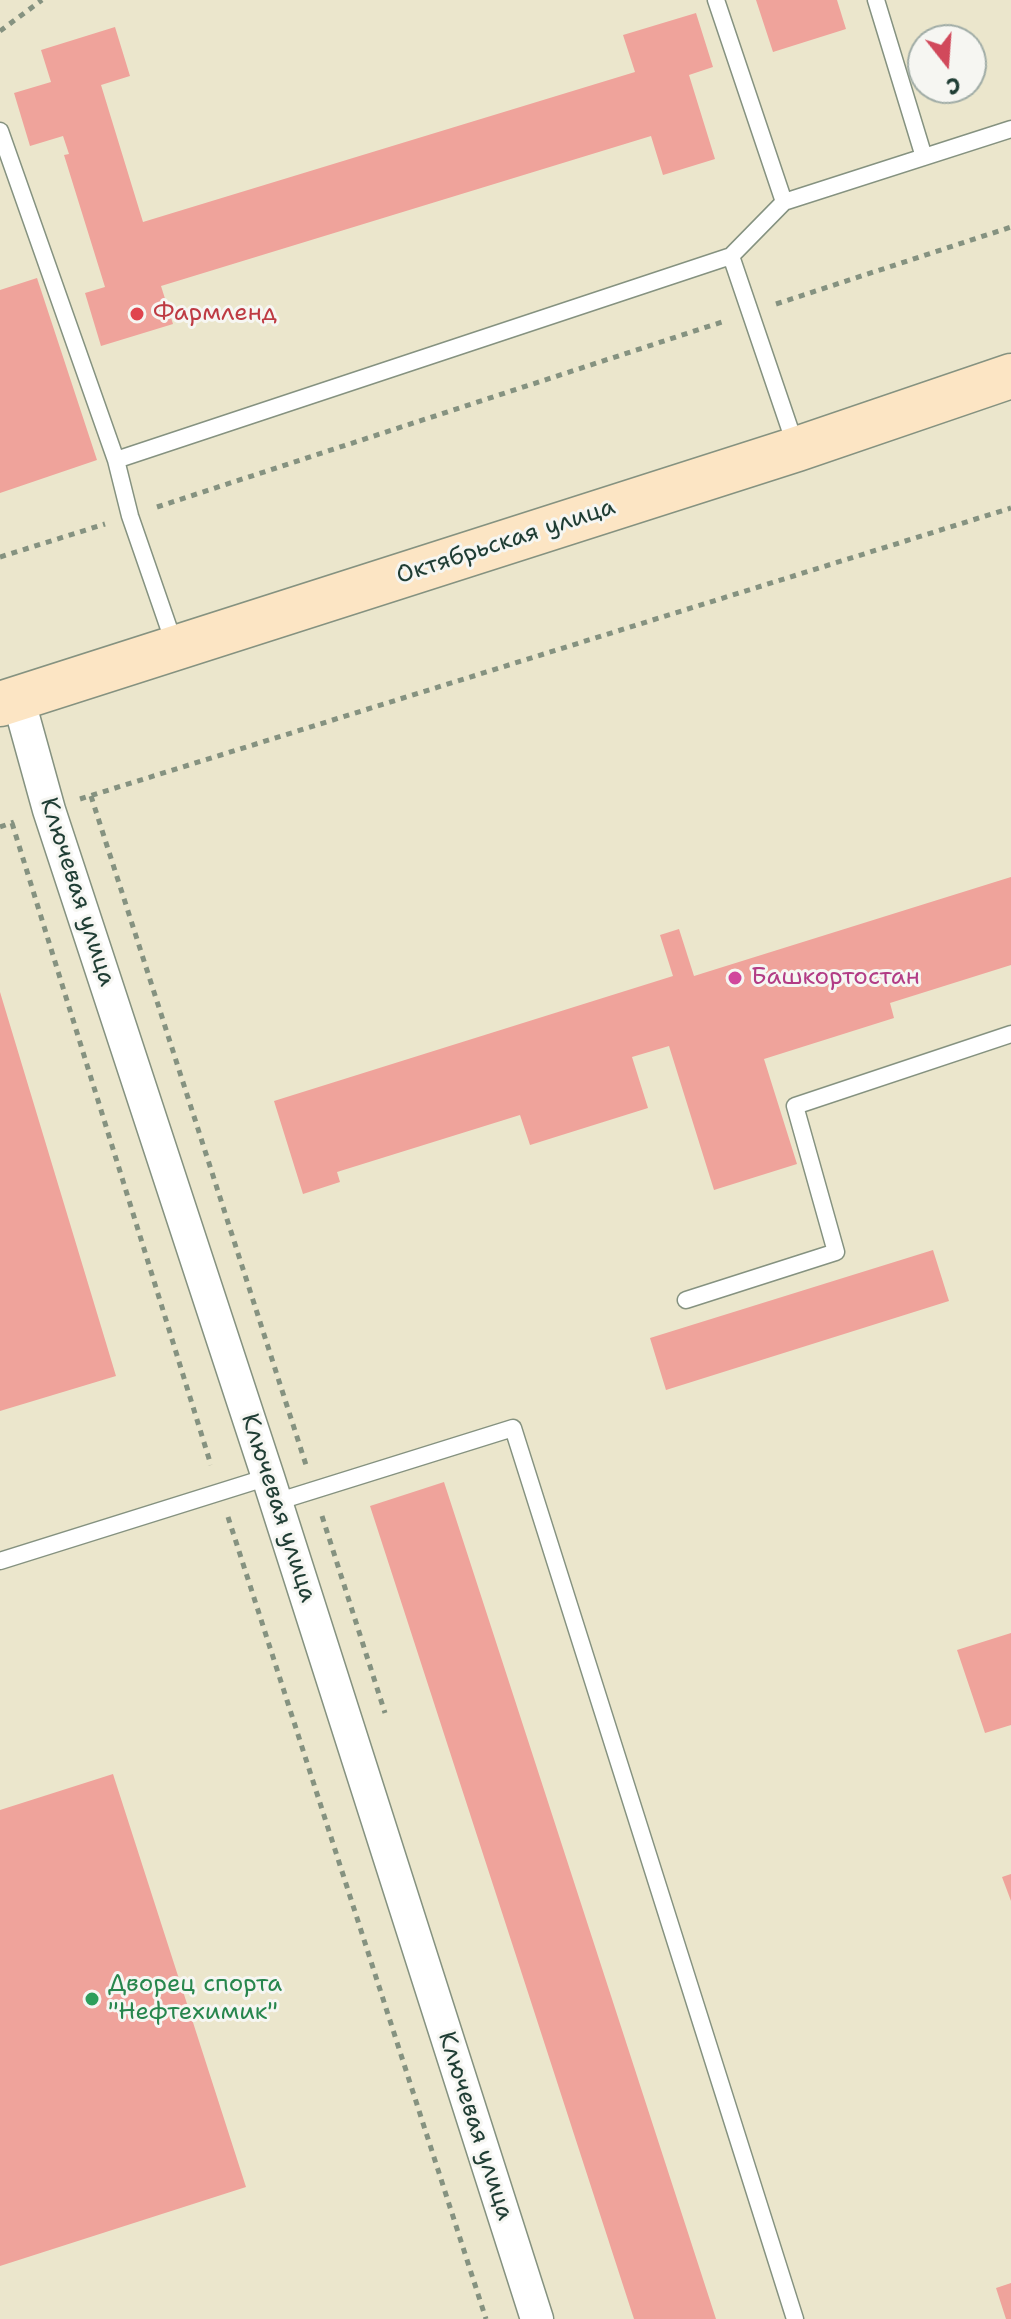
<!DOCTYPE html>
<meta charset="utf-8">
<style>
body{margin:0}
#map{position:relative;width:1011px;height:2319px;overflow:hidden;background:#ebe6cc;font-family:"Shantell Sans",sans-serif}
canvas{display:block}
.north{position:absolute;left:907px;top:24px;width:80px;height:80px;box-sizing:border-box;background:#f6f6f2;border:2px solid #a0aca6;border-radius:50%;rotate:163deg;font-size:22px;font-weight:700;line-height:32px;text-align:center;color:#1f3d34}
.north::after{content:'';display:block;margin:auto;width:28px;height:36px;background:#d1495b;clip-path:polygon(50% 0,100% 100%,50% 72%,0 100%)}
</style>
<div id="map">
<canvas width="1011" height="2319"></canvas>
<div class="north">С</div>
</div>
<script>
const ctx = document.querySelector('canvas').getContext('2d');
ctx.lineJoin = 'round';
function fillPath(path, color) {
  ctx.fillStyle = color;
  ctx.fill(path, 'evenodd');
}
function toPath(rows) {
  const path = new Path2D();
  for (const r of rows) {
    path.moveTo(r[0], r[1]);
    for (let i = 2; i < r.length; i += 2) path.lineTo(r[i], r[i + 1]);
  }
  return path;
}
function strokePath(path, color, width, dash) {
  ctx.strokeStyle = color;
  ctx.lineWidth = width;
  ctx.lineCap = dash ? 'butt' : 'round';
  ctx.setLineDash(dash || []);
  ctx.stroke(path);
}
function write(font, color, halo, rows, align = 'center') {
  ctx.font = font + ' "Shantell Sans",sans-serif';
  ctx.lineWidth = 6;
  ctx.setLineDash([]);
  ctx.textBaseline = 'middle';
  ctx.strokeStyle = halo;
  ctx.fillStyle = color;
  for (const [text, x, y, turn = 0] of rows) {
    ctx.save();
    ctx.translate(x, y);
    ctx.rotate((+turn || 0) * Math.PI / 180);
    ctx.textAlign = isNaN(turn) ? turn : align;
    if (halo) ctx.strokeText(text, 0, 0);
    ctx.fillText(text, 0, 0);
    ctx.restore();
  }
}
const building = toPath([
 [756,0,837,0,846,29,773,52],
 [696,13,713,67,689,75,715,159,663,175,651,136,161,286,173,324,101,346,85,293,105,287,64,155,69,154,63,136,30,146,14,93,51,82,41,50,115,27,130,76,101,85,143,222,635,72,623,35],
 [37,278,97,460,0,493,0,290],
 [1011,877,1011,965,890,1003,894,1018,764,1059,797,1164,714,1190,669,1046,632,1057,648,1108,530,1145,520,1115,337,1172,340,1182,303,1194,274,1101,673,976,660,935,679,929,694,976],
 [0,992,116,1376,0,1411],
 [933,1250,949,1301,666,1390,650,1338],
 [444,1482,716,2319,634,2319,370,1506],
 [1011,1633,1011,1725,985,1733,957,1650],
 [113,1774,246,2187,0,2266,0,1810],
 [1011,1874,1011,1901,1002,1877],
 [1011,2283,1011,2319,1006,2319,996,2288]
]);
const path = toPath([
 [0,31,42,0],
 [776,304,1011,227],
 [157,507,725,321],
 [0,557,105,524],
 [91,796,306,1465],
 [80,799,1011,508],
 [12,823,211,1465],
 [0,827,14,822],
 [322,1516,385,1713],
 [228,1517,486,2319]
]);
const lane = toPath([
 [716,0,784,202],
 [876,0,924,157],
 [0,131,116,460,130,516,175,646],
 [731,256,796,447],
 [116,460,731,256,784,202,1011,129],
 [686,1300,836,1252,795,1106,1011,1034],
 [276,1502,513,1428,795,2319],
 [0,1561,268,1477]
]);
const street = toPath([
 [18,698,49,810,268,1477,537,2319]
]);
const secondary = toPath([
 [0,704,797,449,1011,376]
]);
const markers = [
 [137,314,8,"#e0444e"],
 [735,978,8,"#d1479c"],
 [92,1999,8,"#2e9e5b"]
];
const healthNames = [
 ["Фармленд",153,314]
];
const streetNames = [
 ["Октябрьская улица",506,542,-18],
 ["Ключевая улица",77,892,72],
 ["Ключевая улица",278,1508,72],
 ["Ключевая улица",475,2126,72]
];
const hotelNames = [
 ["Башкортостан",751,978]
];
const leisureNames = [
 ["Дворец спорта",108,1985],
 ["\"Нефтехимик\"",108,2013]
];
fillPath(building, '#efa39b');
strokePath(lane, '#859280', 19);
strokePath(street, '#859280', 35);
strokePath(secondary, '#859280', 47);
strokePath(path, '#859280', 5, [6, 6]);
strokePath(lane, '#fff', 16);
strokePath(street, '#fff', 32);
strokePath(secondary, '#fce5c4', 44);
for (const [x, y, r, color] of markers) {
  const dot = new Path2D();
  dot.arc(x, y, r, 0, 2 * Math.PI);
  ctx.fillStyle = color;
  ctx.fill(dot);
  strokePath(dot, '#f6f6f2', 3);
}
write('24px', '#be3a42', '#f6f6f2', healthNames, 'left');
write('24px', '#1f3d34', '#f6f6f2', streetNames);
write('24px', '#b23c85', '#f6f6f2', hotelNames, 'left');
write('24px', '#27864d', '#f6f6f2', leisureNames, 'left');
</script>
